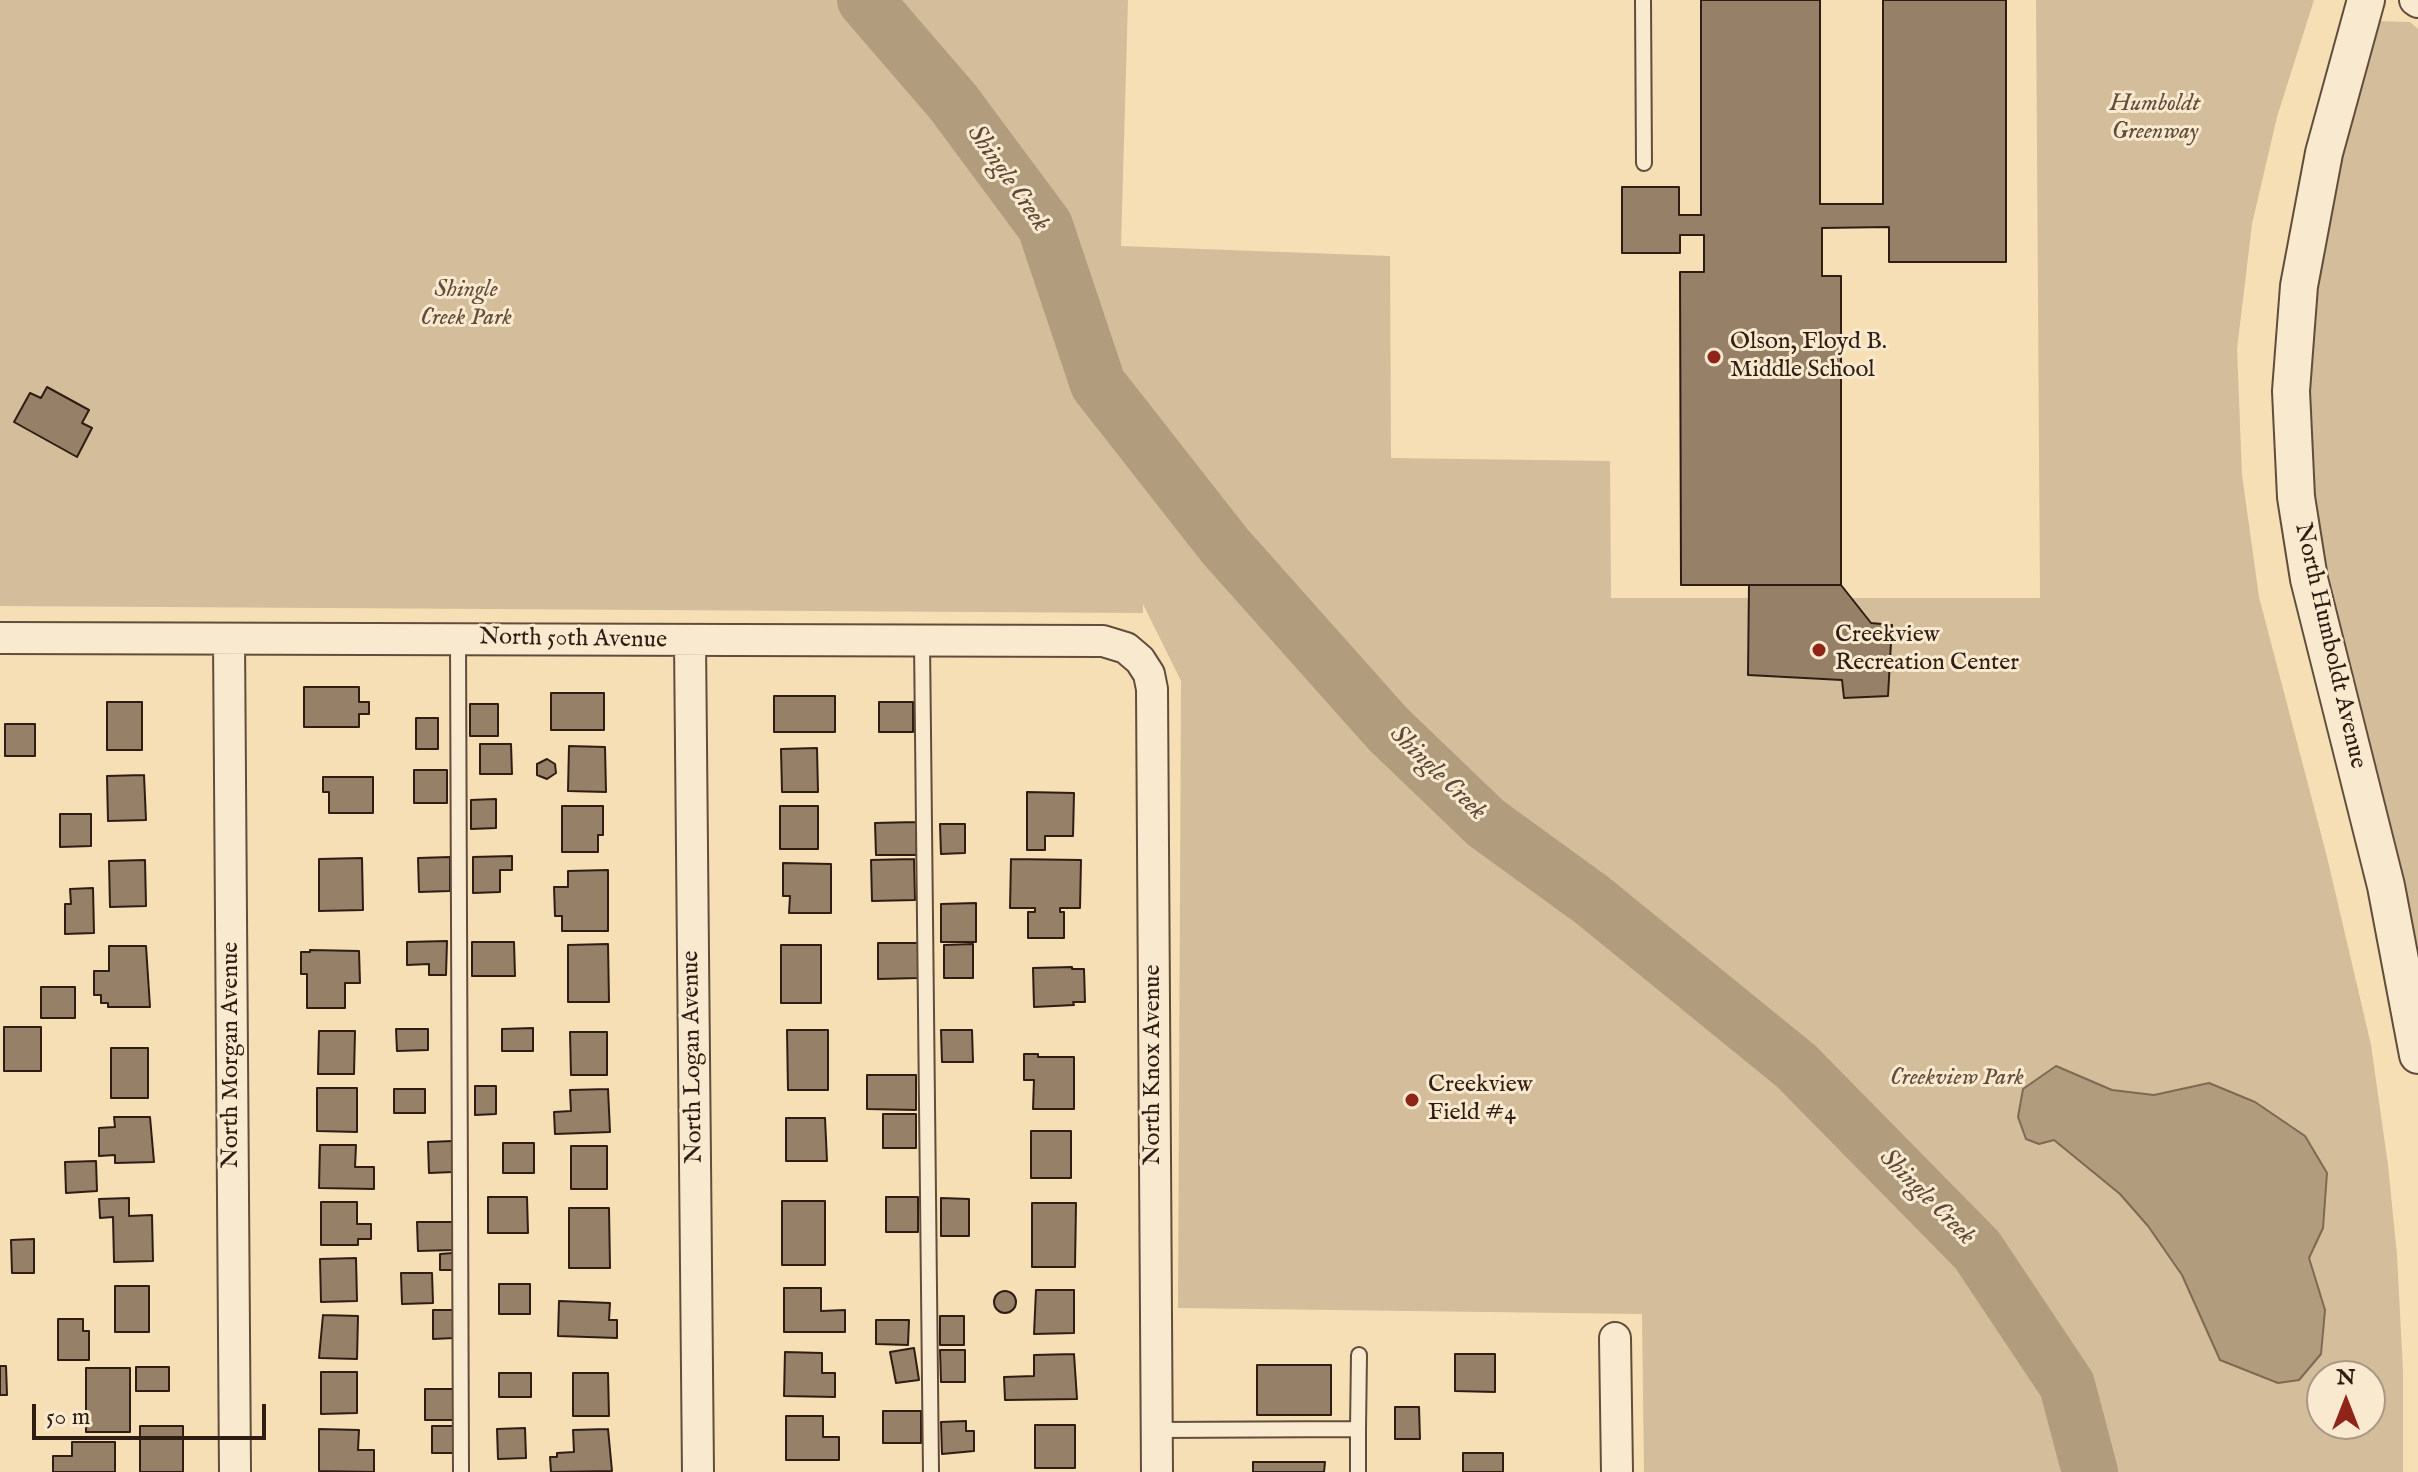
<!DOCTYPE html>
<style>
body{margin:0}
#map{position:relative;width:2418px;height:1472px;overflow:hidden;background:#f6deb5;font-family:"IM FELL English",serif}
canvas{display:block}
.north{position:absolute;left:2306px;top:1360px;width:80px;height:80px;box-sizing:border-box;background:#f9eacf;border:2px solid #a89884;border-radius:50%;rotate:0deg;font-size:22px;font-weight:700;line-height:32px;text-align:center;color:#2f1d14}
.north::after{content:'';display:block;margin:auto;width:28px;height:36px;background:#8f2418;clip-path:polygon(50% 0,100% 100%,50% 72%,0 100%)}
.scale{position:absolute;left:32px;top:1404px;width:234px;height:36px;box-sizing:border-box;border:4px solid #2f1d14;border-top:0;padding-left:10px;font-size:24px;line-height:28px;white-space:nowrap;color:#2f1d14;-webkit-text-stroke:6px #f9eacf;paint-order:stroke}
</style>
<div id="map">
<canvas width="2418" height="1472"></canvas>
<div class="north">N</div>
<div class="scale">50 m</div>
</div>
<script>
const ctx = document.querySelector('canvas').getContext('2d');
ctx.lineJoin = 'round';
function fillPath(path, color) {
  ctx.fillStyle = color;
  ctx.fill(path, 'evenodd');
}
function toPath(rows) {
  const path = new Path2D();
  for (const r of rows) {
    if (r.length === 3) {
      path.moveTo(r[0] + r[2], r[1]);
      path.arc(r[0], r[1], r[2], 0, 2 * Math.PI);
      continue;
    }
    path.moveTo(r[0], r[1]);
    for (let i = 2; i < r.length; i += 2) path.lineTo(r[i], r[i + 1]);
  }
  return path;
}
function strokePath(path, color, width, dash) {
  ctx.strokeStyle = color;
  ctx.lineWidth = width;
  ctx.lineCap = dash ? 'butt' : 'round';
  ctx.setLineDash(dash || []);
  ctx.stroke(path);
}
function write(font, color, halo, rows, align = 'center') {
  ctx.font = font + ' "IM FELL English",serif';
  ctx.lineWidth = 6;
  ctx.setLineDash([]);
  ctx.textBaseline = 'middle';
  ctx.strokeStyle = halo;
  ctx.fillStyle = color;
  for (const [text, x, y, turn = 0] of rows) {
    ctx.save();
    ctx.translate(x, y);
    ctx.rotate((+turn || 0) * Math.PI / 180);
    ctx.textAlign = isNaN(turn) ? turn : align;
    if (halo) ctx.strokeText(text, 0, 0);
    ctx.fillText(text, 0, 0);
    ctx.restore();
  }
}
const green = toPath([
 [0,0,1128,0,1121,246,1390,256,1391,458,1610,461,1611,598,2040,598,2036,0,2314,0,2277,117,2252,224,2237,349,2242,475,2259,597,2327,857,2371,1045,2388,1165,2397,1255,2403,1371,2403,1472,1644,1472,1642,1314,1178,1308,1181,681,1143,604,1143,613,0,606],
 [2322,1376,2370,1376,2370,1424,2322,1424],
 [2376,21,2410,22,2418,29,2418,947,2320,564,2306,408,2311,295,2332,160]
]);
const water = toPath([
 [2056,1066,2112,1090,2154,1095,2209,1083,2255,1102,2305,1136,2327,1173,2323,1228,2309,1258,2325,1310,2321,1354,2299,1380,2278,1383,2220,1360,2182,1275,2148,1226,2120,1194,2054,1140,2039,1144,2026,1139,2018,1117,2023,1089,2056,1066]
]);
const river = toPath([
 [865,0,953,102,1045,226,1098,384,1225,546,1388,729,1486,823,1592,900,1796,1066,1977,1250,2067,1385,2090,1472]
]);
const building = toPath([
 [1701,0,1820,0,1820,204,1883,204,1883,0,2006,0,2006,262,1889,262,1889,227,1822,228,1822,276,1841,276,1841,585,1681,585,1680,272,1704,272,1704,235,1680,235,1680,253,1622,253,1622,187,1679,187,1679,215,1701,215,1701,0],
 [47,387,89,410,82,423,92,428,77,457,14,422,30,393,41,398,47,387],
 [1749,585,1841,585,1871,623,1892,625,1888,696,1844,698,1842,680,1748,675,1749,585],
 [304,687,359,687,359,702,369,702,369,714,359,714,359,727,304,727,304,687],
 [551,693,604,693,604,730,551,730,551,693],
 [774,696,835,696,835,732,774,732,774,696],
 [107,702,142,702,142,750,107,750,107,702],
 [879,702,913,702,913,732,879,732,879,702],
 [470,704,498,704,498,736,470,736,470,704],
 [416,718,438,718,438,749,416,749,416,718],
 [5,724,35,724,35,756,5,756,5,724],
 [480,744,511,744,512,774,480,774,480,744],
 [569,746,605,747,606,792,568,791,569,746],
 [817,748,818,792,782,792,781,749,817,748],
 [547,759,555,764,556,773,547,779,537,775,537,764,547,759],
 [414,770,447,770,447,803,414,803,414,770],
 [144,775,146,820,108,821,107,776,144,775],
 [323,777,373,777,373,813,329,813,329,792,323,792,323,777],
 [1027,792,1074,793,1073,836,1045,836,1045,850,1027,850,1027,792],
 [496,799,496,828,471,829,471,800,496,799],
 [562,806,603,806,603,835,598,835,598,852,562,852,562,806],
 [780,806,818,806,818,849,780,849,780,806],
 [60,814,91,814,91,846,60,847,60,814],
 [916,822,917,855,876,855,875,823,916,822],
 [940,824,965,824,965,853,941,854,940,824],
 [512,856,512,870,500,870,500,892,473,893,473,857,512,856],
 [450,857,450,891,419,892,418,858,450,857],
 [362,858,363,910,319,911,319,859,362,858],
 [914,859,915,900,872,901,871,860,914,859],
 [1011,859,1081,860,1080,908,1060,908,1060,912,1064,912,1064,938,1028,938,1028,912,1035,912,1035,908,1010,908,1011,859],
 [145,860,146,906,110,907,109,861,145,860],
 [783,863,831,864,831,913,789,913,790,896,783,896,783,863],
 [608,870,608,931,562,931,562,916,555,916,554,887,568,887,568,871,608,870],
 [93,888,94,933,65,934,65,904,71,904,70,889,93,888],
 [976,903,976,942,941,942,941,904,976,903],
 [447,941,446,975,429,975,429,964,407,965,407,942,447,941],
 [472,942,514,942,515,976,472,976,472,942],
 [878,943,918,943,918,978,878,979,878,943],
 [608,944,609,1002,568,1002,568,945,608,944],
 [973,944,973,978,944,978,944,945,973,944],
 [781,945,821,945,821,1003,781,1003,781,945],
 [109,946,146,946,150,1007,108,1007,108,1003,101,1003,101,995,94,995,94,971,109,971,109,946],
 [310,950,359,951,360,983,345,983,345,1008,307,1008,307,974,301,974,301,952,310,952,310,950],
 [1072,967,1072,969,1084,969,1085,1002,1073,1002,1074,1005,1034,1007,1033,968,1072,967],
 [41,987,75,987,75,1018,41,1018,41,987],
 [4,1027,41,1027,41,1071,4,1071,4,1027],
 [533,1028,533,1051,502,1051,502,1029,533,1028],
 [396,1029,428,1029,428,1050,397,1051,396,1029],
 [787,1030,828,1030,828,1090,788,1090,787,1030],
 [941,1030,972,1030,973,1062,942,1062,941,1030],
 [319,1031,355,1031,354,1074,318,1074,319,1031],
 [570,1032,607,1032,607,1075,571,1075,570,1032],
 [111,1048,148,1048,148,1098,111,1098,111,1048],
 [1024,1054,1038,1054,1038,1057,1074,1057,1074,1109,1033,1109,1034,1080,1024,1080,1024,1054],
 [867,1075,916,1075,916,1110,867,1109,867,1075],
 [475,1086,496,1086,496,1114,475,1115,475,1086],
 [317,1088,357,1088,357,1132,317,1131,317,1088],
 [394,1089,425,1089,425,1113,394,1113,394,1089],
 [608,1089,610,1132,555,1134,554,1112,571,1111,570,1090,608,1089],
 [883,1114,916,1114,916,1148,883,1148,883,1114],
 [114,1117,150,1117,154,1162,115,1163,115,1155,99,1156,99,1128,115,1127,114,1117],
 [786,1118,825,1118,827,1161,786,1161,786,1118],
 [1031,1131,1071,1131,1071,1178,1031,1178,1031,1131],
 [453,1141,453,1172,429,1173,428,1142,453,1141],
 [503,1143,534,1143,534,1173,503,1173,503,1143],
 [320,1145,356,1145,355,1167,374,1167,374,1189,319,1188,320,1145],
 [571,1146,607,1146,607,1189,571,1189,571,1146],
 [96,1161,97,1191,66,1193,65,1162,96,1161],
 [488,1197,527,1197,528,1233,488,1233,488,1197],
 [886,1197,918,1197,918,1232,886,1232,886,1197],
 [129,1198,129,1216,152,1215,153,1261,114,1262,113,1217,100,1218,99,1199,129,1198],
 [941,1198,969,1199,969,1236,941,1236,941,1198],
 [782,1201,825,1201,825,1265,782,1265,782,1201],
 [321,1202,357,1202,357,1224,371,1224,371,1239,358,1239,358,1245,321,1245,321,1202],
 [1032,1203,1076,1203,1075,1267,1032,1267,1032,1203],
 [569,1208,609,1208,610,1268,569,1268,569,1208],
 [417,1222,453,1222,454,1250,418,1251,417,1222],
 [34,1239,34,1273,12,1273,11,1240,34,1239],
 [453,1253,454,1270,440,1270,440,1254,453,1253],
 [356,1258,357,1301,321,1302,320,1259,356,1258],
 [401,1273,432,1273,433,1303,402,1304,401,1273],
 [499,1284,530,1284,530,1314,499,1314,499,1284],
 [115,1286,149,1286,149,1332,115,1332,115,1286],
 [784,1288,821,1288,821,1311,845,1310,845,1332,784,1332,784,1288],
 [1036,1290,1074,1290,1074,1333,1034,1334,1036,1290],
 [1005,1302,11],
 [559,1301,610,1303,609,1320,617,1320,617,1338,558,1336,559,1301],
 [433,1310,454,1310,454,1338,433,1339,433,1310],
 [323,1315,358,1316,357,1359,319,1358,323,1315],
 [940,1316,964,1316,964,1345,940,1345,940,1316],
 [58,1319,83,1319,83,1331,89,1331,89,1360,58,1360,58,1319],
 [876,1320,909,1320,908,1345,876,1344,876,1320],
 [914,1348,919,1380,896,1383,890,1352,914,1348],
 [940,1350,965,1350,965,1382,941,1382,940,1350],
 [785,1352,822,1353,822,1373,835,1373,835,1397,784,1396,785,1352],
 [1074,1354,1077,1399,1005,1400,1004,1377,1034,1376,1034,1355,1074,1354],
 [1455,1354,1495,1354,1495,1392,1455,1391,1455,1354],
 [1257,1365,1331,1365,1331,1415,1257,1415,1257,1365],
 [0,1366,6,1366,7,1395,0,1395,0,1366],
 [136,1367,169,1367,169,1391,136,1391,136,1367],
 [86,1368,130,1368,130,1432,86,1432,86,1368],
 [321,1372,357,1372,357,1413,321,1414,321,1372],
 [499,1373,531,1373,531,1397,499,1397,499,1373],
 [573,1373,608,1373,609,1416,573,1416,573,1373],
 [425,1389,454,1389,455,1420,425,1420,425,1389],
 [1395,1407,1419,1407,1420,1439,1395,1439,1395,1407],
 [883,1411,921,1411,921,1443,883,1443,883,1411],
 [786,1416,823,1416,823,1437,839,1437,839,1460,786,1460,786,1416],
 [966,1421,966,1431,974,1431,974,1451,942,1454,941,1422,966,1421],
 [1035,1425,1075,1425,1075,1468,1035,1468,1035,1425],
 [140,1426,183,1426,183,1472,140,1472,140,1426],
 [432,1426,456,1426,456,1453,432,1453,432,1426],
 [525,1428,526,1458,498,1459,497,1429,525,1428],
 [319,1429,359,1430,358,1450,374,1450,374,1472,319,1471,319,1429],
 [608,1429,612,1471,551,1472,550,1457,557,1457,557,1453,574,1452,573,1430,608,1429],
 [72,1442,115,1442,115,1472,53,1472,53,1456,72,1456,72,1442],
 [1463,1453,1503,1453,1503,1472,1463,1472,1463,1453],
 [1253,1462,1325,1462,1324,1472,1253,1472,1253,1462]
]);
const service = toPath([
 [1643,0,1644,163],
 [458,639,461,1472],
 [922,641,931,1472],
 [1358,1429,1359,1355],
 [1156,1430,1358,1429,1358,1472]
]);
const minor = toPath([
 [2415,0,2418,2],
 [0,638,1103,641,1126,648,1140,660,1149,674,1152,689,1157,1472],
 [229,639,235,1472],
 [690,641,698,1472],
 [1615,1338,1617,1472]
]);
const tertiary = toPath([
 [2366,0,2324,153,2299,286,2291,391,2296,497,2309,579,2386,886,2418,1055]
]);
const markers = [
 [1714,357,8,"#8f2418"],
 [1819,650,8,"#8f2418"],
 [1412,1100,8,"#8f2418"]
];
const parkNames = [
 ["Humboldt",2155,105],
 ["Greenway",2155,133],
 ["Shingle",466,291],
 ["Creek Park",466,319],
 ["Creekview Park",1957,1079]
];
const poiNames = [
 ["Olson, Floyd B.",1730,343],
 ["Middle School",1730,371],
 ["Creekview",1835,636],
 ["Recreation Center",1835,664],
 ["Creekview",1428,1086],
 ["Field #4",1428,1114]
];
const streetNames = [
 ["North 50th Avenue",573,640,1],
 ["North Humboldt Avenue",2329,646,77],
 ["North Morgan Avenue",232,1055,-90],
 ["North Logan Avenue",694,1057,-91],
 ["North Knox Avenue",1154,1065,-90]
];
const waterNames = [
 ["Shingle Creek",1007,179,55],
 ["Shingle Creek",1437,774,44],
 ["Shingle Creek",1926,1198,45]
];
fillPath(green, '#d4bd9a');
fillPath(water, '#b29c7e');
strokePath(water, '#7e6954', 2);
strokePath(river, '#b29c7e', 56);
fillPath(building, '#968168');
strokePath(building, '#2f1d14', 2);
strokePath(service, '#614d3c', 18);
strokePath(minor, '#614d3c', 34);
strokePath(tertiary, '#614d3c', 40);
strokePath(service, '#f9eacf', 14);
strokePath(minor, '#f9eacf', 30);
strokePath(tertiary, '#f9eacf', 36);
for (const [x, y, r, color] of markers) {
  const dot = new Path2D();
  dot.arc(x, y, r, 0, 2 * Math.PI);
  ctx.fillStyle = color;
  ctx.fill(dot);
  strokePath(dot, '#f9eacf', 3);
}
write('italic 24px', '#614d3c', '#f9eacf', parkNames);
write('24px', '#2f1d14', '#f9eacf', poiNames, 'left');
write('24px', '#2f1d14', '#f9eacf', streetNames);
write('italic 26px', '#5d4939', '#f9eacf', waterNames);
</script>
